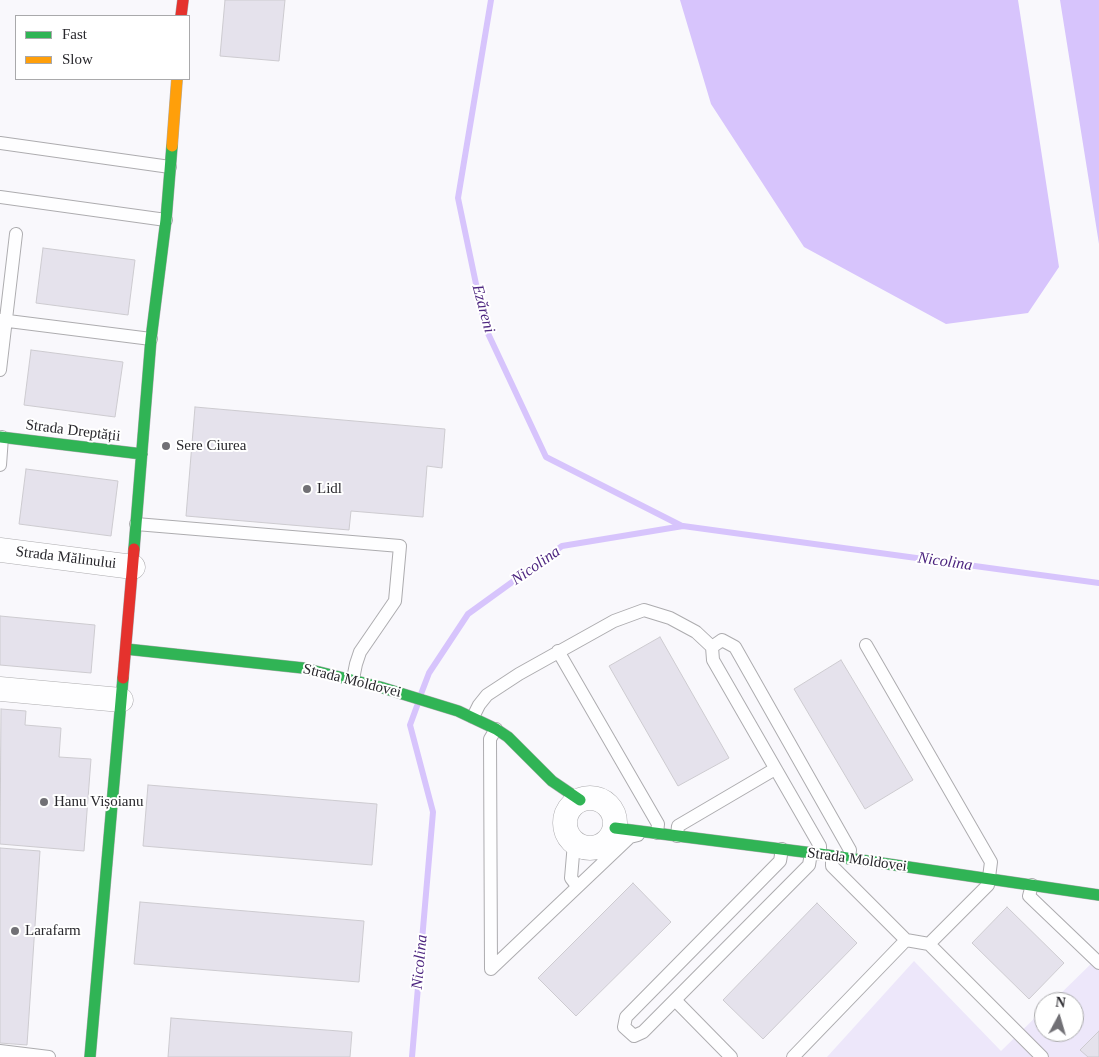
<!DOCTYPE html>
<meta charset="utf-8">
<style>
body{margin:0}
#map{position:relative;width:1099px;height:1057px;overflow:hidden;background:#f9f8fc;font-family:"Times New Roman",serif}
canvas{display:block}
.legend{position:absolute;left:15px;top:15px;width:175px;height:65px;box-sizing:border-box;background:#fff;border:1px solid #a9a9ab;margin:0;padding:6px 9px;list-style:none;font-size:15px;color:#28272c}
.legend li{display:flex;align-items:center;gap:10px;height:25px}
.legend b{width:25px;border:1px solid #a9a9ab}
.north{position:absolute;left:1034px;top:992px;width:50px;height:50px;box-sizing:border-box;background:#fff;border:1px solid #a9a9ab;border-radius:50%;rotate:6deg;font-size:14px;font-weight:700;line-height:20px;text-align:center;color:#28272c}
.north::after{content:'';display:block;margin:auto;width:18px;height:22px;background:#717075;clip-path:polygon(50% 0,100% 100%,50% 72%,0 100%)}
</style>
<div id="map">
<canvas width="1099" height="1057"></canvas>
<ul class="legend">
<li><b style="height:6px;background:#30b455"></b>Fast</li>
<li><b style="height:6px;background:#ff9f0a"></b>Slow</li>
</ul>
<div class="north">N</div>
</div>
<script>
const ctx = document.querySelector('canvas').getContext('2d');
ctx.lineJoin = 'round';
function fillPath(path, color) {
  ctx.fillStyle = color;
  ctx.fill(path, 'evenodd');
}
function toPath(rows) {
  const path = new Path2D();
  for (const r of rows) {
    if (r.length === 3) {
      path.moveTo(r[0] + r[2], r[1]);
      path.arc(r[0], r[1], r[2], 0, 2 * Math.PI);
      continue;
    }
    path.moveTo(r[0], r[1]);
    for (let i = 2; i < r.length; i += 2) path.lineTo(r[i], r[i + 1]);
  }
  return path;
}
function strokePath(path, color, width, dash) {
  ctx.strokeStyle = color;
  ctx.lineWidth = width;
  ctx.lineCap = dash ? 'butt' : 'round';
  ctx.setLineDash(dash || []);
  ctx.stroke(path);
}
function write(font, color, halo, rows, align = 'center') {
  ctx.font = font + ' "Times New Roman",serif';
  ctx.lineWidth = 4;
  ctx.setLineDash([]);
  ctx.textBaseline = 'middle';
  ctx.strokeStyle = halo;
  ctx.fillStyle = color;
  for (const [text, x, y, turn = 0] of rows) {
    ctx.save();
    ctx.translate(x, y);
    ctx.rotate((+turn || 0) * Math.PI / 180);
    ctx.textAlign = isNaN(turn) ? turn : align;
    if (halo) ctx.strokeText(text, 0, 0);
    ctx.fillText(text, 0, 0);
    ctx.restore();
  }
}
const green = toPath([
 [1099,956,1099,1057,827,1057,914,961,1001,1051,1044,1009,1044,1032,1074,1032,1074,1002,1052,1002]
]);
const water = toPath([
 [680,0,1018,0,1059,267,1028,313,946,324,804,247,711,104],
 [1060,0,1099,0,1099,244]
]);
const stream = toPath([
 [491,0,458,198,485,327,546,457,682,526],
 [421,694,429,673,468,614,562,546,683,526,1099,583],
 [412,1057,433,812,410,725,417,706]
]);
const building = toPath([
 [225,0,285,0,279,61,220,56,225,0],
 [43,248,135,260,128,315,36,303,43,248],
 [31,350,123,362,115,417,24,405,31,350],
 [195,407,445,429,442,468,427,466,423,517,351,511,349,530,186,516,195,407],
 [26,469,118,481,111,536,19,524,26,469],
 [0,616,95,625,91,673,0,665,0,616],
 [660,637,729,758,678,786,609,666,660,637],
 [841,660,913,780,865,809,794,689,841,660],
 [1,709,26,711,25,725,61,728,59,757,91,759,84,851,0,844,1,709],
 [148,785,377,804,372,865,143,846,148,785],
 [0,848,40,851,27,1045,0,1043,0,848],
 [633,883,671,922,576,1016,538,978,633,883],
 [140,902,364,921,359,982,134,964,140,902],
 [817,903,857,943,763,1039,723,1000,817,903],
 [1007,907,1064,963,1029,999,972,943,1007,907],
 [171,1018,352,1032,350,1057,168,1057,171,1018],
 [1099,1031,1099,1057,1088,1057,1080,1050,1099,1031]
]);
const lane = toPath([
 [0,143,170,167],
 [0,197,166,220],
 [0,320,151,339],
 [0,370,16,234],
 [0,465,2,437],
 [136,524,400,546,395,601,360,652,356,664,353,679],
 [866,645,991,862,988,885,929,944,1042,1057],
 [558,651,658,824,657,833],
 [473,717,479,705,487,695,519,674,614,621,644,610,670,618,696,632,712,647],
 [677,836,678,826,775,769],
 [574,843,571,878,577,886],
 [782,849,780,861,626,1017,624,1027,634,1036,643,1032,809,865,811,853],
 [820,854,820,846,713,660,712,647,722,640,735,647,850,850,849,858],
 [832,857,832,866,906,940,929,944],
 [603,862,607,841],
 [1032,885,1029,896,1099,963],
 [491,969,490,739,496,729],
 [491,969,630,837,638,835],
 [675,1000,731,1057],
 [0,1051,49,1057],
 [793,1057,906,940]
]);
const street = toPath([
 [0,550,133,567],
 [0,689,121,700],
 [590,823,25]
]);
const fast = toPath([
 [0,437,142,454],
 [134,549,151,339,166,220,172,146],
 [126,649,303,668,380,687,458,711,496,729,508,737,552,781,580,800],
 [615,828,820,854,1099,895],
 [90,1057,123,678]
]);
const slow = toPath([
 [172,146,177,79]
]);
const jam = toPath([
 [181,16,183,0],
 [123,678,134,549]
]);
const markers = [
 [166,446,5,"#717075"],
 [307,489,5,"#717075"],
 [44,802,5,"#717075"],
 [15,931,5,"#717075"]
];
const streetNames = [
 ["Strada Dreptății",73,431,7],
 ["Strada Mălinului",66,558,7],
 ["Strada Moldovei",352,681,14],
 ["Strada Moldovei",857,860,8]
];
const poiNames = [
 ["Sere Ciurea",176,446],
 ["Lidl",317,489],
 ["Hanu Vișoianu",54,802],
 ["Larafarm",25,931]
];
const waterNames = [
 ["Ezăreni",483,309,75],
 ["Nicolina",945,562,8],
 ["Nicolina",536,566,-35],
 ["Nicolina",420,962,-85]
];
fillPath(green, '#ede7fa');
fillPath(water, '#d7c4fc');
strokePath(stream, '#d7c4fc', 6);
fillPath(building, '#e5e2ec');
strokePath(building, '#cdcbd0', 1);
strokePath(lane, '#adacaf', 14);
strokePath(street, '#adacaf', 25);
strokePath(fast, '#adacaf', 12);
strokePath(slow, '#adacaf', 12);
strokePath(jam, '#adacaf', 12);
strokePath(lane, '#fefeff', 12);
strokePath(street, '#fefeff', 24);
strokePath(fast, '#30b455', 11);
strokePath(slow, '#ff9f0a', 11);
strokePath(jam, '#e5322d', 11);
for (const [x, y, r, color] of markers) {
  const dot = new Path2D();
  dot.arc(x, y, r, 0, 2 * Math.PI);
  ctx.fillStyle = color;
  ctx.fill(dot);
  strokePath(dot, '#fff', 2);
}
write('15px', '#28272c', '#fff', streetNames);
write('15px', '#28272c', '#fff', poiNames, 'left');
write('italic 16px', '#4e2780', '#fff', waterNames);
</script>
